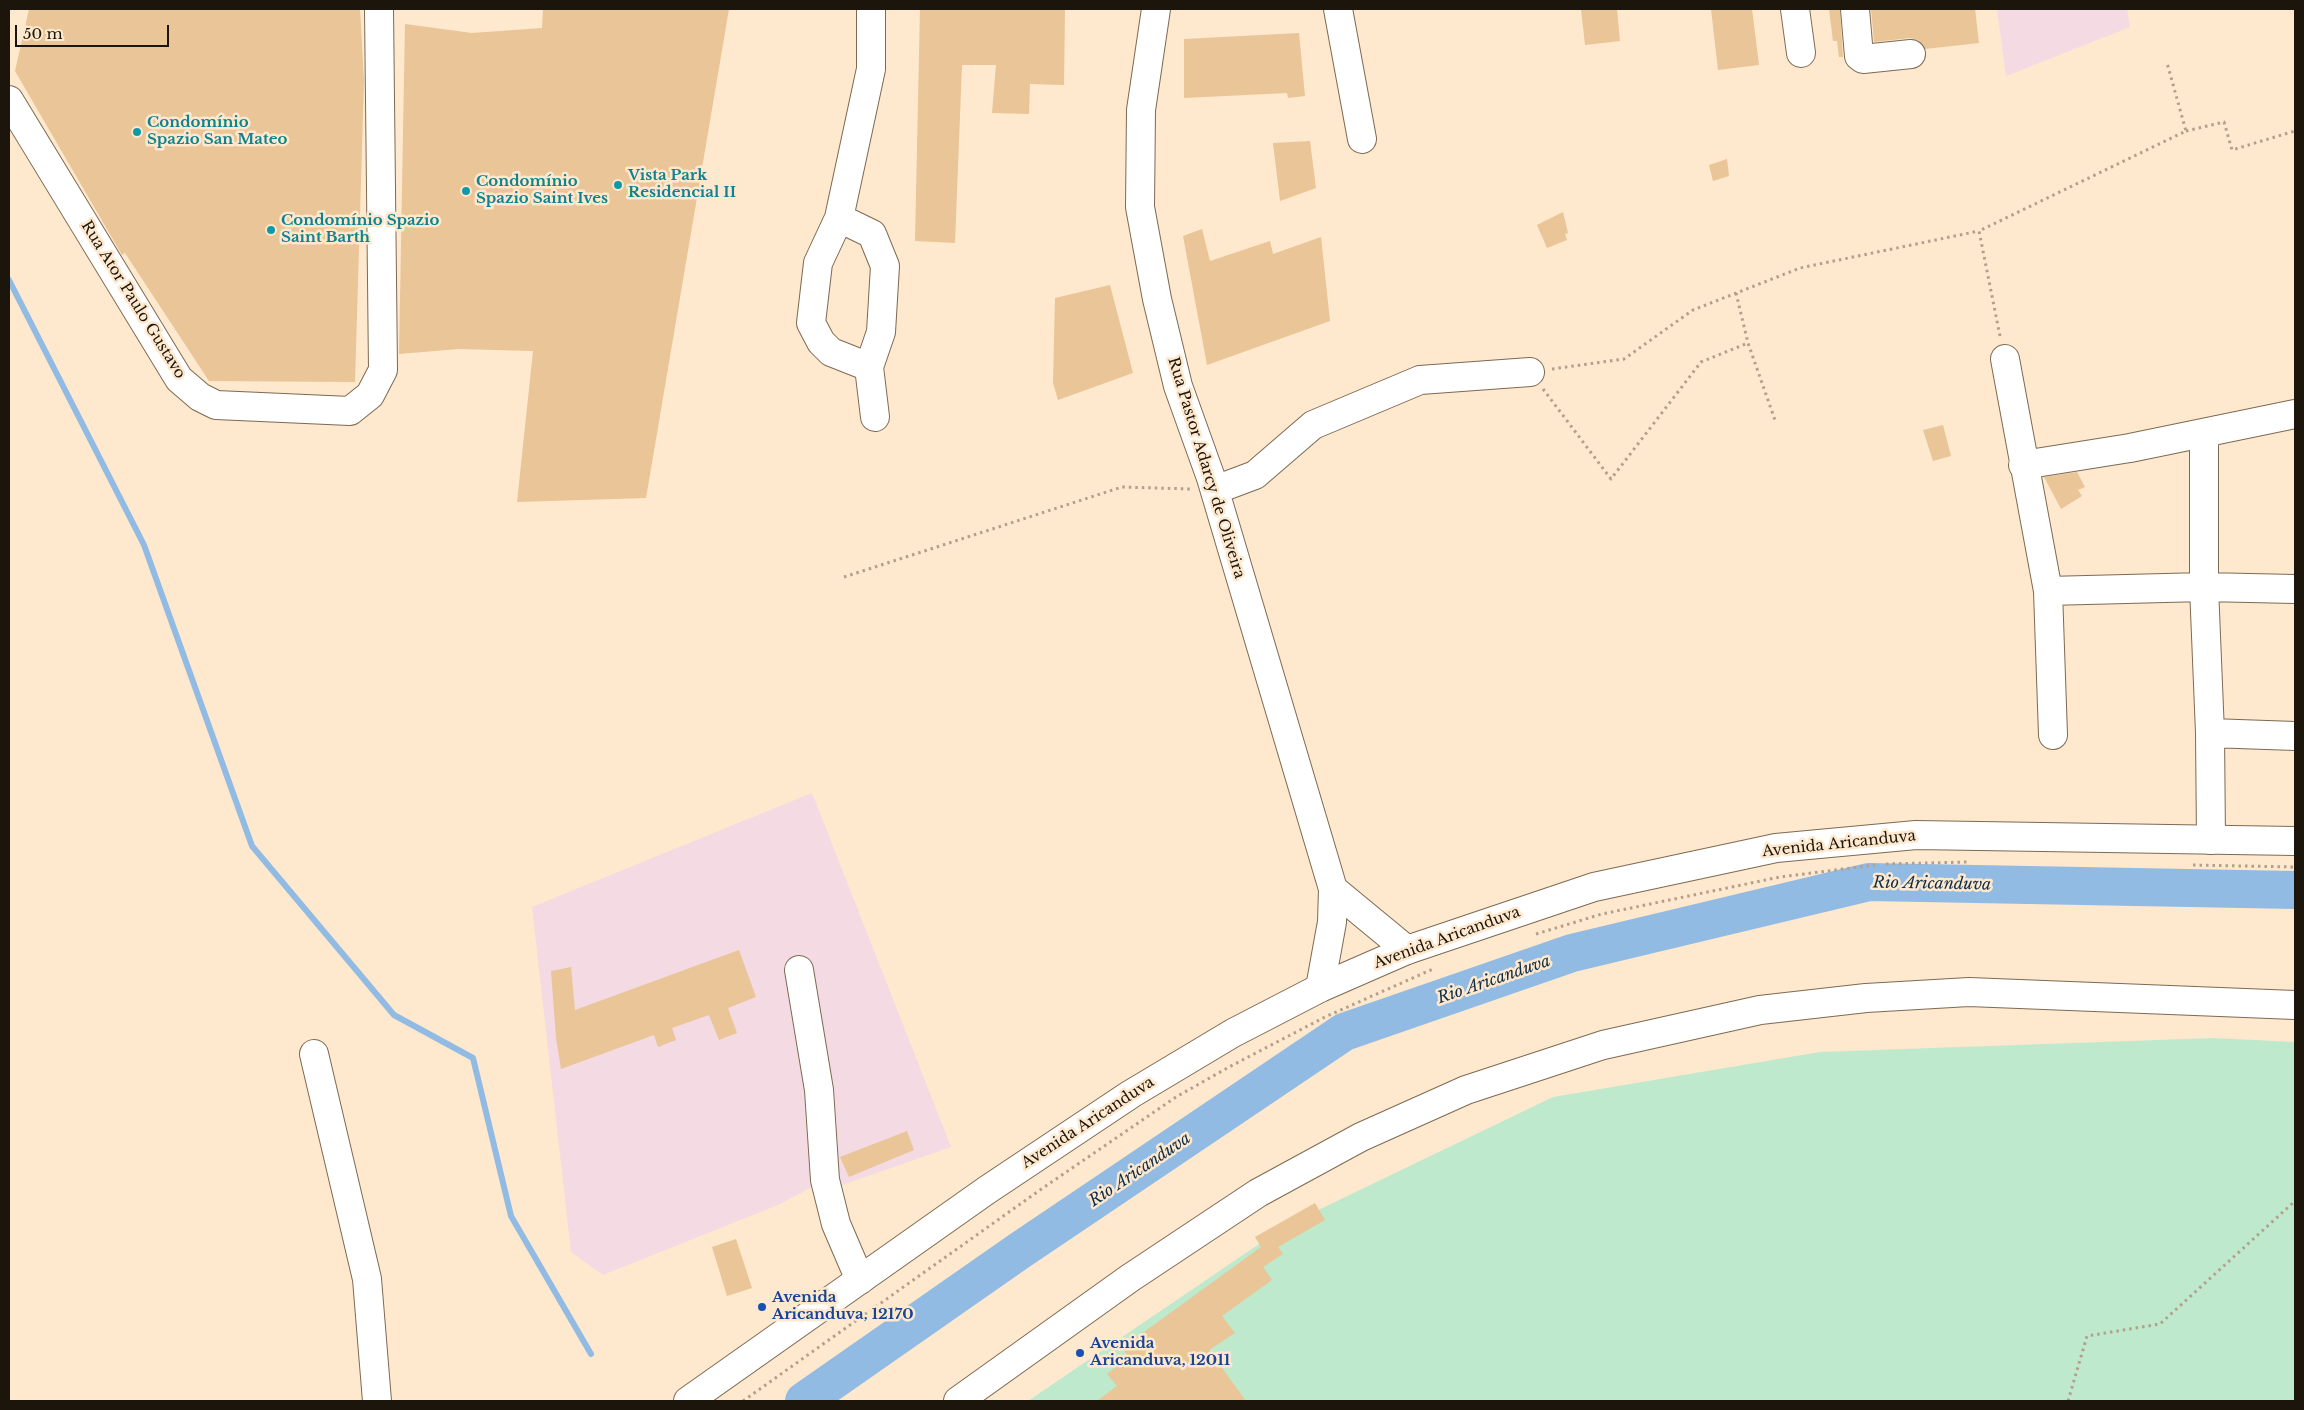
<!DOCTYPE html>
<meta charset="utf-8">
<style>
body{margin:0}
#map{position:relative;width:2304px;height:1410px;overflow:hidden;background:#fee8ce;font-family:"Libre Baskerville",serif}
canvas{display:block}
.frame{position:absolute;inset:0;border:10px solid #1c150b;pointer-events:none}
.scale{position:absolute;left:15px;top:25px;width:154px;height:22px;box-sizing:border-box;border:2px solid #1c150b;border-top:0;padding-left:6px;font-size:15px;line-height:18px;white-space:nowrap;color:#1c150b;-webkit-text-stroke:4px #fee8ce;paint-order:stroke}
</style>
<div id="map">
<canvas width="2304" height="1410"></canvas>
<div class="frame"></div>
<div class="scale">50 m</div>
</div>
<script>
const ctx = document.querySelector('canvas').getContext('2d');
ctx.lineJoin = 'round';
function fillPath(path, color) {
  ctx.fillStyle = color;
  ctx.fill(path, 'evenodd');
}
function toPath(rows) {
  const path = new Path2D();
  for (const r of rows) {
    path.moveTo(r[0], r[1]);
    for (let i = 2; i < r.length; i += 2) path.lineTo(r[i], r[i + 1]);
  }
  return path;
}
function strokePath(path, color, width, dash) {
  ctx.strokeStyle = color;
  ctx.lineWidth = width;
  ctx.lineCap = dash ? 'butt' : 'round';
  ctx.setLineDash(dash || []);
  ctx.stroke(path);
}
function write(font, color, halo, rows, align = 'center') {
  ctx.font = font + ' "Libre Baskerville",serif';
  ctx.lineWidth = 5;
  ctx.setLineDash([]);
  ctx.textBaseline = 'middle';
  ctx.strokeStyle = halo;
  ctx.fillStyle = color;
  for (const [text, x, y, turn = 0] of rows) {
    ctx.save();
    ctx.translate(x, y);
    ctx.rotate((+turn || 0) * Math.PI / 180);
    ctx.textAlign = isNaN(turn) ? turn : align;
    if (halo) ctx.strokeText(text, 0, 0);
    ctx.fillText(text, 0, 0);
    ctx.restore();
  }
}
const industrial = toPath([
 [1997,9,2127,9,2130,27,2006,76],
 [812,793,951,1147,842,1185,825,1180,778,1205,603,1275,571,1252,532,907]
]);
const green = toPath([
 [2213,1038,2295,1042,2295,1401,1028,1401,1287,1225,1553,1097,1820,1052]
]);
const stream = toPath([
 [9,280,144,545,252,846,394,1015,473,1058,511,1216,591,1354]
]);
const river = toPath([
 [804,1401,1019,1251,1344,1032,1572,953,1869,882,2295,890]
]);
const building = toPath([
 [29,9,360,9,364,81,355,382,209,381,125,253,122,255,15,71],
 [543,9,729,9,646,498,517,502,533,351,459,349,399,354,405,24,472,33,542,28],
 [920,9,1065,9,1064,85,1030,84,1029,114,992,113,996,65,962,65,955,243,915,241],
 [1581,9,1617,9,1620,41,1585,45],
 [1711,9,1752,9,1759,65,1718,70],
 [1829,9,1840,9,1843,57,1839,57,1837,41,1833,41],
 [1871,9,1975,9,1979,43,1925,49,1918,40,1910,38,1874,42],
 [1299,33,1305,96,1288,98,1287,93,1184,98,1184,39],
 [1310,141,1316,188,1280,201,1273,143],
 [1727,159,1729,176,1713,181,1709,165],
 [1563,212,1568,233,1565,234,1567,240,1547,248,1537,225],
 [1202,229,1210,261,1270,241,1273,254,1321,237,1330,321,1207,365,1183,236],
 [1110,285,1133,373,1058,400,1053,383,1055,298],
 [1943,425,1951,456,1933,461,1923,430],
 [2077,472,2085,487,2078,490,2082,496,2061,509,2044,477],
 [739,950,756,997,728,1008,737,1033,719,1040,709,1015,672,1028,676,1040,658,1047,654,1035,561,1069,556,1038,551,971,571,967,575,1010],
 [907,1131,914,1150,849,1177,840,1157],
 [1315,1203,1325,1220,1278,1247,1283,1254,1263,1267,1272,1280,1222,1316,1235,1333,1209,1350,1246,1401,1097,1401,1117,1386,1107,1374,1129,1357,1122,1348,1261,1247,1255,1237],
 [736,1239,752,1288,727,1296,712,1247]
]);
const path = toPath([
 [2186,131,2224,122,2232,150,2295,131],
 [1736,293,1748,343,1776,423],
 [2000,336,1979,231,2186,131,2167,63],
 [1552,369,1624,359,1693,310,1800,268,1979,231],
 [1543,389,1611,479,1701,362,1748,343],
 [844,577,1122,487,1191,489],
 [1886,864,1967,862],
 [2193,865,2295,867],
 [1536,934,1602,914,1780,877,1875,865],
 [743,1401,1040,1190,1176,1097,1229,1067,1325,1017,1433,969],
 [2068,1401,2087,1336,2160,1324,2295,1201]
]);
const minor = toPath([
 [1156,9,1141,110,1140,207,1157,299,1178,386,1211,478,1333,889,1332,922,1320,988],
 [1338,9,1362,139],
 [1795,9,1801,53],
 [1855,9,1859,56,1863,59,1911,54],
 [9,100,179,379,200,397,216,405,350,411,370,395,383,370,379,9],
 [839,218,872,234,885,266,881,332,869,367,875,417],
 [2005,359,2048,591,2053,735],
 [869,367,831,352,821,342,811,323,818,263,839,218,871,69,871,9],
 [2204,434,2204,587,2210,733,2211,840],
 [2023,465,2130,448,2295,414],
 [1215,490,1255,475,1313,425,1420,380,1530,372],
 [2048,591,2204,587,2295,589],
 [2210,733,2295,736],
 [1333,889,1407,950],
 [799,970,819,1090,825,1180,836,1224,860,1280],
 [314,1054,367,1279,377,1401]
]);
const highway = toPath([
 [688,1401,987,1190,1131,1094,1233,1033,1320,988,1407,950,1594,887,1776,848,1916,835,2295,841],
 [958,1401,1130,1278,1258,1193,1361,1137,1466,1090,1603,1045,1760,1010,1866,998,1969,992,2295,1005]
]);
const markers = [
 [137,132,5,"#0f9aa8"],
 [618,185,5,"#0f9aa8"],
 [466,191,5,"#0f9aa8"],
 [271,230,5,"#0f9aa8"],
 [762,1307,5,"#1a4fb4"],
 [1080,1353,5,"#1a4fb4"]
];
const cultureNames = [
 ["Condomínio",147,123],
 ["Spazio San Mateo",147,140],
 ["Vista Park",628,176],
 ["Residencial II",628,193],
 ["Condomínio",476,182],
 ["Spazio Saint Ives",476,199],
 ["Condomínio Spazio",281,221],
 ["Saint Barth",281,238]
];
const streetNames = [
 ["Rua Ator Paulo Gustavo",133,300,58],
 ["Rua Pastor Adarcy de Oliveira",1206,468,73],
 ["Avenida Aricanduva",1839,844,-6],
 ["Avenida Aricanduva",1447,938,-20],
 ["Avenida Aricanduva",1088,1123,-33]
];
const transitNames = [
 ["Avenida",772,1298],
 ["Aricanduva, 12170",772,1315],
 ["Avenida",1090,1344],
 ["Aricanduva, 12011",1090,1361]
];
const waterNames = [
 ["Rio Aricanduva",1932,884,1],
 ["Rio Aricanduva",1494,980,-19],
 ["Rio Aricanduva",1140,1170,-34]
];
fillPath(industrial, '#f4dae3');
fillPath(green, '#bfe9cc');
strokePath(stream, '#92bbe3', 6);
strokePath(river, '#92bbe3', 38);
fillPath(building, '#e9c597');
strokePath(minor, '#7d6a52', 30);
strokePath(highway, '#7d6a52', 30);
strokePath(path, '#b1a08b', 3, [2.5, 4]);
strokePath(minor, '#fff', 28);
strokePath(highway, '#fff', 28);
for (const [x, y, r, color] of markers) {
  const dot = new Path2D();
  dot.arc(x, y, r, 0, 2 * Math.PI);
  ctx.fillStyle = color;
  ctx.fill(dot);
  strokePath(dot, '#fee8ce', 2);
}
write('bold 15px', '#0d838f', '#fee8ce', cultureNames, 'left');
write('15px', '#1c150b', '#fee8ce', streetNames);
write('bold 15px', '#164399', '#fee8ce', transitNames, 'left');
write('italic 16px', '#0e2d48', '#fee8ce', waterNames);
</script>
